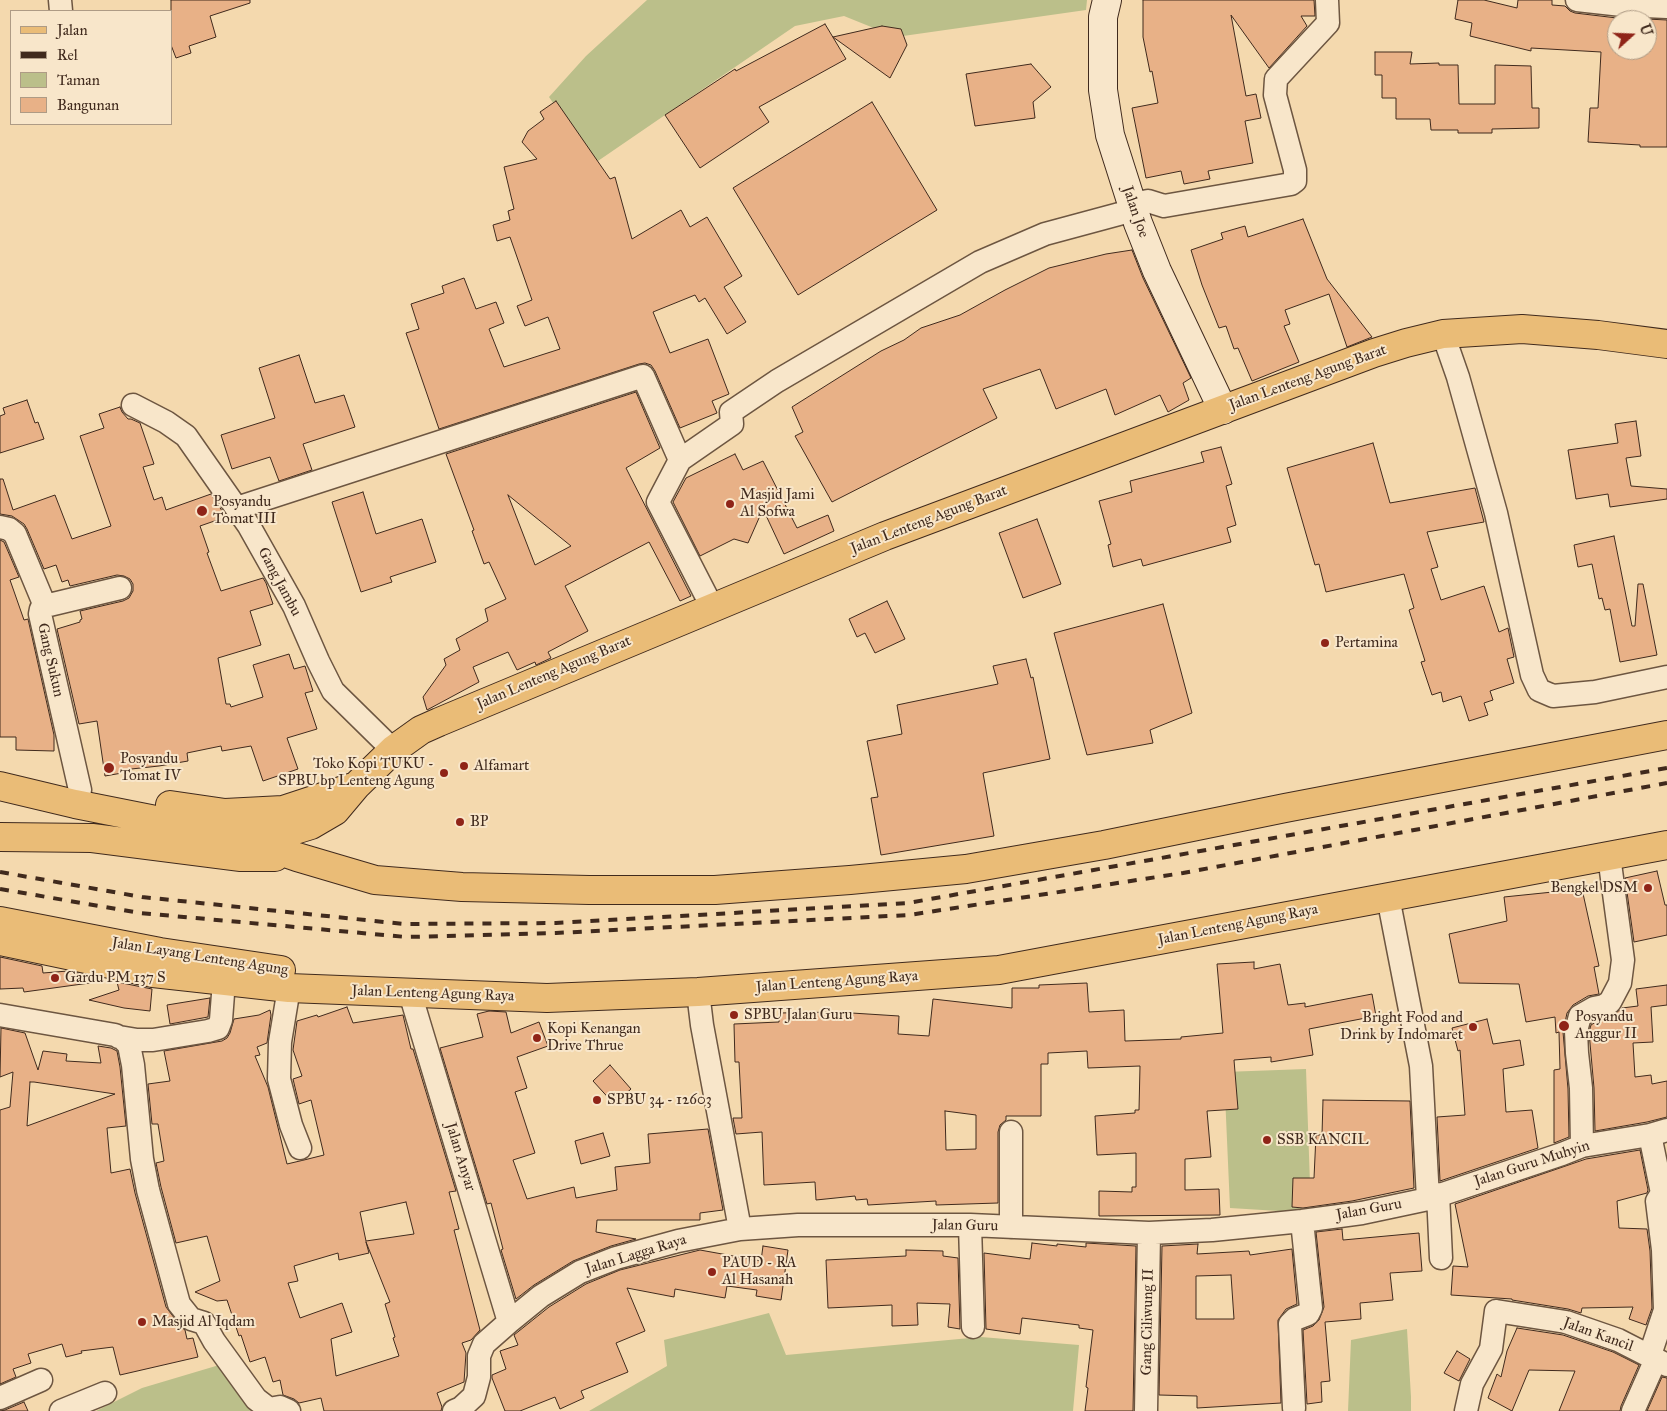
<!DOCTYPE html>
<style>
body{margin:0}
#map{position:relative;width:1667px;height:1411px;overflow:hidden;background:#f4d9ae;font-family:"IM FELL Great Primer",serif}
canvas{display:block}
.legend{position:absolute;left:10px;top:10px;width:162px;height:115px;box-sizing:border-box;background:#f8e6ca;border:1px solid #ae9b85;margin:0;padding:6px 9px;list-style:none;font-size:15px;color:#402a1d}
.legend li{display:flex;align-items:center;gap:10px;height:25px}
.legend b{width:25px;border:1px solid #ae9b85}
.north{position:absolute;left:1607px;top:10px;width:50px;height:50px;box-sizing:border-box;background:#f8e6ca;border:1px solid #ae9b85;border-radius:50%;rotate:70deg;font-size:14px;font-weight:700;line-height:20px;text-align:center;color:#402a1d}
.north::after{content:'';display:block;margin:auto;width:18px;height:22px;background:#8f2418;clip-path:polygon(50% 0,100% 100%,50% 72%,0 100%)}
</style>
<div id="map">
<canvas width="1667" height="1411"></canvas>
<ul class="legend">
<li><b style="height:6px;background:#eabc77"></b>Jalan</li>
<li><b style="height:6px;background:#402a1d"></b>Rel</li>
<li><b style="height:14px;background:#bbbf8a"></b>Taman</li>
<li><b style="height:14px;background:#e8b187"></b>Bangunan</li>
</ul>
<div class="north">U</div>
</div>
<script>
const ctx = document.querySelector('canvas').getContext('2d');
ctx.lineJoin = 'round';
function fillPath(path, color) {
  ctx.fillStyle = color;
  ctx.fill(path, 'evenodd');
}
function toPath(rows) {
  const path = new Path2D();
  for (const r of rows) {
    path.moveTo(r[0], r[1]);
    for (let i = 2; i < r.length; i += 2) path.lineTo(r[i], r[i + 1]);
  }
  return path;
}
function strokePath(path, color, width, dash) {
  ctx.strokeStyle = color;
  ctx.lineWidth = width;
  ctx.lineCap = dash ? 'butt' : 'round';
  ctx.setLineDash(dash || []);
  ctx.stroke(path);
}
function write(font, color, halo, rows, align = 'center') {
  ctx.font = font + ' "IM FELL Great Primer",serif';
  ctx.lineWidth = 4;
  ctx.setLineDash([]);
  ctx.textBaseline = 'middle';
  ctx.strokeStyle = halo;
  ctx.fillStyle = color;
  for (const [text, x, y, turn = 0] of rows) {
    ctx.save();
    ctx.translate(x, y);
    ctx.rotate((+turn || 0) * Math.PI / 180);
    ctx.textAlign = isNaN(turn) ? turn : align;
    if (halo) ctx.strokeText(text, 0, 0);
    ctx.fillText(text, 0, 0);
    ctx.restore();
  }
}
const green = toPath([
 [647,0,1087,0,1086,10,896,37,844,16,795,26,595,163,549,97,586,56],
 [1306,1069,1311,1213,1230,1208,1224,1072],
 [769,1313,786,1355,981,1337,1079,1345,1073,1411,589,1411,667,1366,664,1340],
 [1407,1329,1411,1397,1411,1411,1348,1411,1351,1340],
 [236,1360,254,1411,96,1411,142,1388]
]);
const building = toPath([
 [171,0,250,0,250,3,210,16,216,37,189,46,191,53,176,58,171,45,171,0],
 [1143,0,1314,0,1315,16,1301,16,1307,26,1269,68,1231,15,1246,96,1256,94,1261,118,1245,121,1253,163,1208,171,1210,179,1184,184,1181,171,1146,178,1132,108,1158,103,1152,71,1150,72,1143,37,1143,0],
 [1458,0,1484,0,1517,8,1518,0,1552,0,1552,5,1565,6,1570,11,1575,13,1617,18,1615,50,1647,50,1647,19,1667,20,1667,147,1640,147,1640,145,1588,142,1590,108,1598,108,1601,52,1531,48,1531,51,1470,36,1472,23,1455,19,1458,0],
 [825,24,846,59,759,107,769,122,700,168,665,115,735,69,736,71,825,24],
 [882,26,901,29,907,45,890,78,833,37,882,26],
 [1375,52,1412,52,1410,64,1439,63,1439,65,1458,65,1459,104,1495,104,1495,65,1531,66,1532,108,1539,108,1539,128,1492,129,1492,133,1458,133,1458,130,1431,130,1430,119,1396,119,1396,98,1382,98,1382,75,1375,75,1375,52],
 [1031,64,1051,87,1033,102,1035,118,975,126,966,74,1031,64],
 [556,101,610,179,615,177,632,239,681,210,690,227,707,217,742,276,724,287,746,322,727,334,705,298,699,302,695,295,653,312,670,353,708,339,729,394,712,401,717,413,680,428,655,371,651,365,645,363,639,364,439,429,406,333,419,329,411,304,444,293,442,286,464,278,476,309,496,302,504,323,489,329,504,367,560,349,548,317,525,326,517,306,532,300,510,237,497,241,493,225,510,220,508,211,514,209,504,167,537,159,522,142,528,131,544,119,540,112,556,101],
 [872,102,937,210,798,295,733,188,872,102],
 [1303,219,1327,279,1372,337,1347,347,1329,294,1285,310,1290,324,1284,326,1299,362,1252,381,1238,348,1234,349,1226,326,1219,328,1202,285,1191,250,1223,239,1221,233,1245,226,1248,237,1303,219],
 [1132,250,1143,278,1191,378,1183,383,1189,400,1168,412,1160,395,1115,415,1106,389,1056,409,1040,369,983,389,997,418,832,502,795,436,803,432,792,407,881,351,904,340,921,328,960,315,1005,290,1049,268,1106,254,1132,250],
 [299,355,315,403,344,395,355,427,303,444,312,470,279,481,270,457,232,469,221,435,275,418,259,368,299,355],
 [636,392,660,448,626,468,691,596,680,601,649,542,565,586,588,631,548,652,551,658,536,665,535,662,517,670,508,652,473,667,479,682,427,710,423,697,446,665,444,659,460,650,456,639,488,621,485,609,506,599,489,562,484,564,472,531,474,530,446,454,636,392],
 [508,495,571,546,535,565,508,495],
 [27,400,35,423,38,422,44,439,0,453,0,416,5,414,3,408,27,400],
 [120,407,122,412,128,419,131,419,140,423,154,464,143,467,154,500,162,497,166,510,211,494,226,517,200,526,209,552,207,553,221,591,263,578,266,583,273,604,250,611,261,645,218,658,226,704,230,704,231,707,263,697,253,665,289,654,294,669,305,666,313,691,305,693,317,729,287,738,298,769,263,781,251,746,222,751,221,746,187,753,188,761,159,766,122,770,122,773,105,776,97,721,79,724,57,629,80,622,80,620,82,619,80,611,123,601,129,598,133,591,133,584,130,579,124,576,117,575,70,586,68,580,62,582,56,565,44,569,27,529,24,524,12,516,0,514,0,479,3,479,13,510,55,495,72,539,111,526,80,436,104,428,99,414,120,407],
 [1636,421,1641,456,1626,458,1631,486,1667,489,1667,499,1610,507,1608,494,1576,499,1568,450,1618,443,1615,424,1636,421],
 [1373,443,1390,503,1475,488,1484,522,1427,532,1438,567,1431,569,1441,600,1484,586,1499,632,1508,628,1514,657,1507,659,1514,683,1490,691,1493,700,1484,703,1488,715,1469,721,1461,696,1443,702,1441,692,1432,695,1421,662,1425,661,1409,610,1414,608,1404,574,1326,592,1319,564,1315,565,1287,468,1373,443],
 [1221,447,1232,484,1226,486,1236,525,1227,528,1231,542,1143,566,1141,559,1113,567,1108,545,1111,544,1099,501,1132,492,1130,481,1204,462,1201,452,1221,447],
 [735,454,743,470,763,461,797,528,828,515,834,531,784,554,763,509,748,543,734,539,700,556,673,502,686,478,735,454],
 [363,492,376,534,422,519,436,562,390,577,392,582,361,592,332,502,363,492],
 [1037,519,1061,584,1023,598,999,533,1037,519],
 [1614,536,1632,626,1635,626,1638,584,1643,584,1657,655,1620,662,1610,609,1605,610,1602,598,1599,599,1592,564,1578,567,1574,545,1614,536],
 [0,540,4,542,19,577,10,580,24,620,28,619,54,735,54,751,16,750,16,737,0,737,0,540],
 [887,601,905,639,875,653,865,633,857,637,849,619,887,601],
 [1163,604,1192,713,1150,730,1153,743,1087,755,1054,633,1163,604],
 [1026,659,1031,678,1033,677,1050,759,983,773,994,836,881,855,871,798,878,797,867,741,902,734,897,705,998,684,993,666,1026,659],
 [1657,871,1665,905,1667,905,1667,935,1634,942,1625,878,1657,871],
 [1582,889,1599,966,1594,967,1599,994,1588,996,1573,1005,1567,1013,1563,1032,1568,1089,1569,1137,1554,1143,1554,1070,1560,1069,1559,1032,1556,1033,1555,1017,1526,1022,1519,984,1459,983,1449,934,1507,921,1504,897,1582,889],
 [0,957,42,966,43,973,68,971,97,977,97,982,24,992,23,988,0,989,0,957],
 [1254,962,1254,969,1280,964,1288,1005,1305,1003,1305,1007,1372,994,1376,1016,1309,1029,1313,1055,1271,1062,1271,1057,1234,1060,1238,1109,1207,1111,1211,1157,1185,1159,1185,1190,1219,1189,1220,1215,1099,1216,1099,1191,1132,1192,1132,1187,1136,1187,1136,1153,1097,1155,1095,1116,1135,1113,1135,1110,1139,1110,1140,1066,1088,1068,1087,1051,1048,1053,1048,1064,1041,1064,1041,1116,1006,1116,1006,1120,1000,1125,998,1132,998,1203,936,1205,936,1201,868,1205,867,1199,856,1200,855,1196,816,1200,815,1182,764,1185,762,1132,736,1134,733,1118,742,1118,739,1062,735,1062,734,1024,779,1022,779,1013,836,1012,899,1016,898,1034,929,1036,933,999,1012,1008,1012,988,1039,988,1039,985,1087,983,1089,1012,1124,1010,1125,1041,1181,1039,1181,1037,1223,1033,1217,964,1254,962],
 [945,1111,976,1115,976,1149,946,1150,945,1111],
 [117,982,152,989,150,1011,124,1008,89,1000,119,990,117,982],
 [1667,985,1667,1005,1651,1007,1653,1042,1633,1043,1635,1077,1651,1075,1652,1084,1667,1081,1667,1117,1647,1122,1595,1131,1594,1088,1589,1032,1591,1025,1599,1020,1611,1017,1622,1008,1638,1006,1636,989,1667,985],
 [210,998,208,1017,170,1024,167,1005,210,998],
 [347,1007,353,1023,403,1015,411,1049,413,1049,456,1191,449,1192,459,1229,454,1230,480,1330,471,1340,462,1343,466,1353,464,1382,437,1393,442,1407,441,1411,324,1411,321,1398,299,1403,294,1399,283,1395,280,1380,273,1382,265,1357,250,1362,241,1335,239,1336,227,1300,217,1301,195,1292,220,1281,207,1236,176,1243,161,1187,156,1163,164,1161,158,1124,152,1124,148,1084,170,1081,164,1051,222,1041,227,1038,230,1033,234,1019,259,1015,270,1010,271,1015,267,1043,257,1047,260,1055,255,1056,268,1087,287,1164,304,1160,324,1155,311,1100,299,1104,293,1079,302,1076,293,1050,297,1021,317,1015,318,1017,347,1007],
 [406,1202,414,1234,366,1241,360,1212,406,1202],
 [366,1242,390,1302,385,1304,395,1337,393,1338,399,1356,336,1376,331,1339,352,1332,342,1303,300,1318,288,1283,298,1281,294,1266,338,1253,339,1260,369,1253,366,1242],
 [489,1011,506,1012,511,1033,539,1022,548,1046,517,1057,527,1088,515,1092,535,1153,513,1160,527,1199,574,1187,576,1198,617,1190,615,1167,650,1163,648,1134,708,1129,723,1210,700,1213,700,1220,597,1220,596,1232,636,1239,611,1246,573,1261,534,1285,516,1299,501,1250,503,1249,491,1203,487,1204,440,1048,483,1037,477,1014,489,1011],
 [1487,1019,1493,1044,1520,1040,1524,1065,1503,1069,1506,1112,1532,1110,1538,1148,1440,1181,1437,1117,1465,1115,1460,1050,1458,1051,1452,1028,1487,1019],
 [1,1028,25,1033,38,1070,43,1051,67,1054,66,1061,101,1063,98,1046,111,1048,117,1051,120,1067,126,1126,107,1128,111,1173,130,1169,135,1193,166,1307,181,1327,185,1330,187,1339,193,1338,198,1357,120,1375,113,1347,81,1351,82,1353,66,1357,62,1344,28,1354,31,1363,13,1369,16,1377,0,1384,0,1110,10,1107,13,1072,0,1077,1,1028],
 [30,1082,34,1082,115,1094,27,1126,30,1082],
 [610,1065,631,1089,614,1104,593,1081,610,1065],
 [1323,1100,1410,1101,1414,1188,1352,1201,1303,1208,1292,1207,1293,1178,1314,1178,1316,1135,1322,1135,1323,1100],
 [603,1133,610,1156,581,1164,575,1141,603,1133],
 [1640,1150,1648,1190,1647,1193,1617,1201,1619,1228,1647,1229,1650,1251,1652,1308,1646,1325,1629,1319,1633,1307,1582,1308,1581,1313,1568,1309,1512,1300,1512,1299,1451,1295,1453,1266,1468,1267,1455,1204,1586,1159,1640,1150],
 [1342,1229,1343,1240,1419,1233,1422,1271,1390,1273,1393,1300,1360,1303,1361,1319,1325,1322,1330,1381,1321,1382,1322,1402,1307,1404,1303,1330,1313,1326,1319,1320,1324,1307,1316,1232,1342,1229],
 [1032,1243,1057,1246,1057,1244,1086,1247,1086,1243,1136,1246,1133,1411,1085,1411,1088,1388,1086,1387,1093,1330,1079,1328,1079,1325,1022,1318,1020,1334,986,1329,984,1253,1030,1259,1032,1243],
 [1198,1244,1197,1254,1249,1251,1250,1255,1292,1249,1297,1304,1286,1309,1278,1320,1281,1403,1197,1408,1197,1396,1159,1395,1162,1246,1198,1244],
 [1231,1275,1234,1319,1196,1319,1196,1276,1231,1275],
 [763,1246,788,1250,781,1300,756,1296,757,1290,727,1286,725,1298,675,1289,674,1297,627,1288,645,1331,616,1343,628,1372,581,1391,584,1398,560,1409,555,1397,520,1411,505,1411,492,1378,492,1375,506,1369,500,1351,518,1345,514,1335,549,1307,586,1284,620,1270,700,1250,761,1261,763,1246],
 [906,1250,943,1251,943,1256,958,1258,960,1329,948,1327,950,1304,917,1303,918,1325,892,1326,892,1305,828,1308,826,1260,906,1256,906,1250],
 [1517,1328,1563,1335,1613,1352,1639,1365,1621,1406,1620,1411,1559,1411,1575,1371,1529,1370,1512,1411,1488,1398,1497,1374,1501,1377,1507,1351,1517,1328],
 [1457,1351,1470,1359,1459,1381,1444,1373,1457,1351],
 [1662,1377,1667,1378,1667,1411,1647,1411,1662,1377],
 [24,1402,28,1411,0,1411,5,1410,24,1402]
]);
const street = toPath([
 [60,0,61,11],
 [1577,0,1622,5,1667,7],
 [1132,204,1148,201,1164,206,1291,184,1295,181,1295,170,1275,95,1276,79,1328,23,1327,0],
 [1443,334,1458,377,1496,513,1532,675,1539,690,1553,696,1595,692,1667,677],
 [133,405,166,422,186,436,249,526,294,606,318,661,333,691,393,750],
 [237,508,643,376,680,460],
 [0,527,9,529,15,534,45,606],
 [712,607,658,502,680,460,732,424,731,412,777,381,980,262,1045,234,1134,210],
 [80,790,40,614,41,609,45,606,120,588],
 [1388,897,1421,1066,1428,1199],
 [289,988,280,1042,279,1079,291,1125,300,1148],
 [698,992,702,1025,740,1229],
 [410,993,509,1322],
 [0,1015,115,1035,123,1039,129,1045,133,1065,142,1159,148,1190,179,1304,191,1319,204,1323,214,1341,256,1399,269,1409,280,1407,289,1411],
 [119,1037,137,1040,153,1040,208,1031,218,1028,221,1020,224,981],
 [1011,1132,1011,1227],
 [1582,1146,1581,1088,1577,1053,1576,1031,1580,1016,1594,1008,1604,1006,1610,1002,1620,983,1623,960,1609,856],
 [1438,1194,1441,1258],
 [970,1225,973,1327],
 [1650,1355,1665,1310,1663,1250,1657,1201,1662,1193,1650,1135],
 [0,1398,41,1380],
 [1294,1408,1290,1324,1295,1319,1308,1314,1311,1308,1302,1221],
 [61,1411,105,1393],
 [454,1411,461,1408,474,1396,479,1377,479,1356,484,1344,509,1322,541,1296,580,1272,616,1258,678,1241,740,1229,798,1225,970,1225,1149,1233,1212,1230,1302,1221,1362,1213,1428,1199,1562,1154,1582,1146,1650,1135,1667,1130],
 [1146,1411,1149,1233],
 [1466,1411,1472,1384,1491,1349,1496,1311,1566,1322,1618,1340,1667,1365],
 [1633,1411,1656,1359]
]);
const secondary = toPath([
 [1107,0,1103,17,1103,90,1110,135,1138,223,1157,271,1223,410]
]);
const primary = toPath([
 [0,786,75,804,236,836,297,857,375,880,462,887,589,890,715,890,850,880,966,869,1104,845,1285,808,1667,735],
 [170,805,225,813,283,810,353,787],
 [247,835,285,833,311,825,335,811,356,786,393,750,421,730,439,722,885,536,1374,353,1406,343,1443,334,1522,329,1598,335,1667,344],
 [0,837,92,838,241,857,275,857],
 [0,921,160,952,281,970],
 [0,941,153,973,289,988,547,998,698,992,999,970,1667,845]
]);
const rail = toPath([
 [0,872,142,897,404,924,556,923,908,903,1667,768],
 [0,889,140,913,406,937,556,933,909,915,1183,873,1667,783]
]);
const markers = [
 [730,504,5,"#8f2418"],
 [202,511,6,"#8f2418"],
 [1325,643,5,"#8f2418"],
 [464,766,5,"#8f2418"],
 [109,768,6,"#8f2418"],
 [444,773,5,"#8f2418"],
 [460,822,5,"#8f2418"],
 [1648,888,5,"#8f2418"],
 [55,978,5,"#8f2418"],
 [734,1015,5,"#8f2418"],
 [1564,1026,6,"#8f2418"],
 [1473,1027,5,"#8f2418"],
 [537,1038,5,"#8f2418"],
 [597,1100,5,"#8f2418"],
 [1267,1140,5,"#8f2418"],
 [712,1272,5,"#8f2418"],
 [142,1322,5,"#8f2418"]
];
const streetNames = [
 ["Jalan Joe",1135,212,71],
 ["Jalan Lenteng Agung Barat",1308,378,-20],
 ["Jalan Lenteng Agung Barat",929,520,-21],
 ["Gang Jambu",279,582,62],
 ["Gang Sukun",50,660,77],
 ["Jalan Lenteng Agung Barat",554,673,-23],
 ["Jalan Lenteng Agung Raya",1238,925,-11],
 ["Jalan Layang Lenteng Agung",200,957,9],
 ["Jalan Lenteng Agung Raya",837,982,-4],
 ["Jalan Lenteng Agung Raya",433,994,2],
 ["Jalan Anyar",460,1157,73],
 ["Jalan Guru Muhyin",1532,1164,-18],
 ["Jalan Guru",1369,1210,-10],
 ["Jalan Guru",965,1226,1],
 ["Jalan Lagga Raya",636,1255,-17],
 ["Gang Ciliwung II",1148,1322,-89],
 ["Jalan Kancil",1598,1335,20]
];
const poiNames = [
 ["Masjid Jami",740,495],
 ["Al Sofwa",740,512],
 ["Posyandu",213,502],
 ["Tomat III",213,519],
 ["Pertamina",1335,643],
 ["Posyandu",120,759],
 ["Tomat IV",120,776],
 ["Toko Kopi TUKU -",434,764,"right"],
 ["SPBU bp Lenteng Agung",434,781,"right"],
 ["Alfamart",474,766],
 ["BP",470,822],
 ["Bengkel DSM",1638,888,"right"],
 ["Gardu PM 137 S",65,978],
 ["SPBU Jalan Guru",744,1015],
 ["Posyandu",1575,1017],
 ["Anggur II",1575,1034],
 ["Bright Food and",1463,1018,"right"],
 ["Drink by Indomaret",1463,1035,"right"],
 ["Kopi Kenangan",547,1029],
 ["Drive Thrue",547,1046],
 ["SPBU 34 - 12603",607,1100],
 ["SSB KANCIL",1277,1140],
 ["PAUD - RA",722,1263],
 ["Al Hasanah",722,1280],
 ["Masjid Al Iqdam",152,1322]
];
fillPath(green, '#bbbf8a');
fillPath(building, '#e8b187');
strokePath(building, '#402a1d', 1);
strokePath(street, '#6d5641', 25);
strokePath(secondary, '#402a1d', 30);
strokePath(primary, '#402a1d', 30);
strokePath(street, '#f8e6ca', 22);
strokePath(secondary, '#f8e6ca', 28);
strokePath(primary, '#eabc77', 28);
strokePath(rail, '#402a1d', 4, [9, 9]);
for (const [x, y, r, color] of markers) {
  const dot = new Path2D();
  dot.arc(x, y, r, 0, 2 * Math.PI);
  ctx.fillStyle = color;
  ctx.fill(dot);
  strokePath(dot, '#f8e6ca', 2);
}
write('15px', '#402a1d', '#f8e6ca', streetNames);
write('15px', '#402a1d', '#f8e6ca', poiNames, 'left');
</script>
